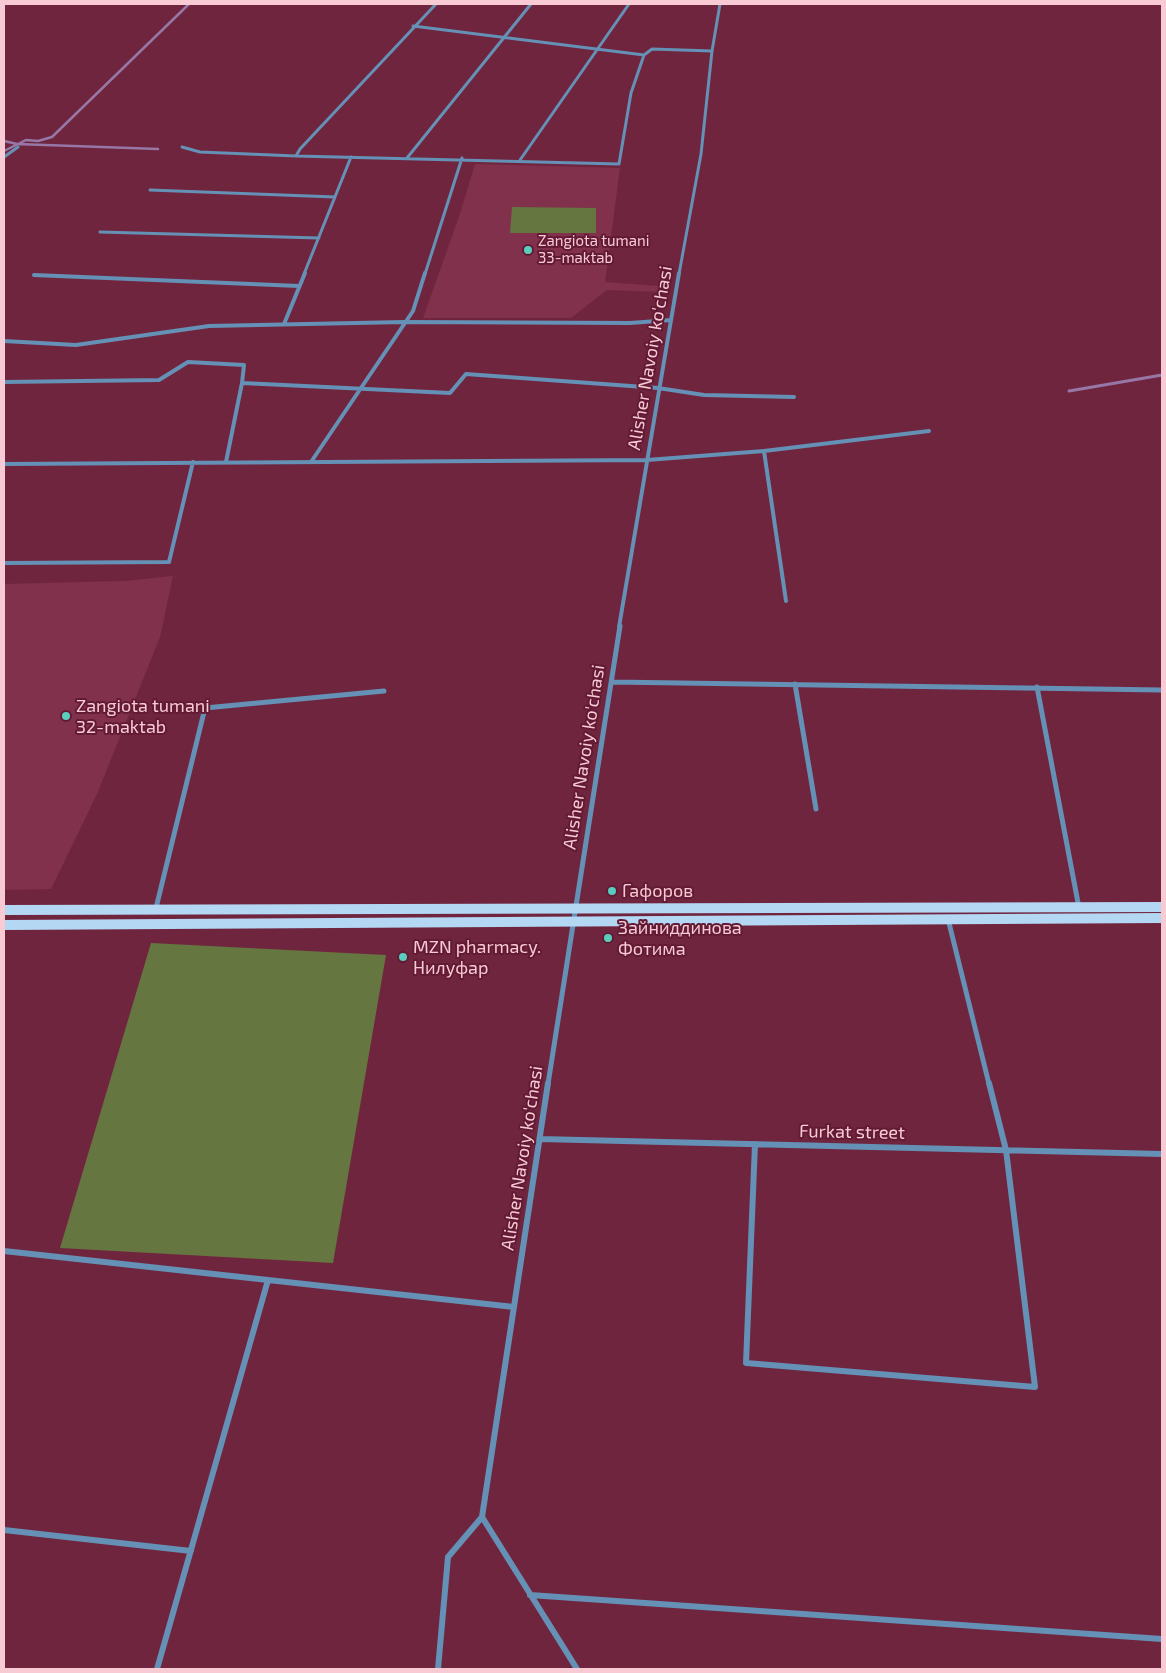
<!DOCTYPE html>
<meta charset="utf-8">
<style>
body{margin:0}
#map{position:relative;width:1166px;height:1673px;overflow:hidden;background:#70253e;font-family:"Exo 2",sans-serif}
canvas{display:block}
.frame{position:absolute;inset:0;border:5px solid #f8cad4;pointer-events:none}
</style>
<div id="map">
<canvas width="1166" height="1673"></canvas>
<div class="frame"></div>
</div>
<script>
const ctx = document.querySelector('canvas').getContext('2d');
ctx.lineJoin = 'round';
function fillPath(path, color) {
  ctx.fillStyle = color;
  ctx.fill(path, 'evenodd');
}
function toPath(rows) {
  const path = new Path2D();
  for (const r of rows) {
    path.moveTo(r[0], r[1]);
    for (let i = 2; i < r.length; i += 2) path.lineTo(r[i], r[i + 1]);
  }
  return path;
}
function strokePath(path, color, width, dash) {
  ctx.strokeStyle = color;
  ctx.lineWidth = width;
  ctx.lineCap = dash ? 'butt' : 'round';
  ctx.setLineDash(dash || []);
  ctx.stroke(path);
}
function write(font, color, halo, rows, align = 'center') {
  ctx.font = font + ' "Exo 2",sans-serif';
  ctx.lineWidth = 4;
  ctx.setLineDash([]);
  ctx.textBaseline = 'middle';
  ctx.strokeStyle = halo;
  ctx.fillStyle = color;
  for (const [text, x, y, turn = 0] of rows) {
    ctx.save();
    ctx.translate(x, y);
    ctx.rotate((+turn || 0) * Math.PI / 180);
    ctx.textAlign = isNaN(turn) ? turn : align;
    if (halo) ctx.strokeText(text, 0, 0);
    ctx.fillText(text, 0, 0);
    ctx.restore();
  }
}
const built = toPath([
 [475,164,620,168,605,282,659,286,659,292,607,290,571,318,423,318,460,214],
 [173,576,160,637,97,794,51,889,4,890,4,584,125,581]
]);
const green = toPath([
 [512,207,596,208,596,233,510,233],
 [151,943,386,955,333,1263,60,1248]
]);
const streamFar1 = toPath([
 [4,141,17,144,158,149],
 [4,151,26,140,38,141,52,137,189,4]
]);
const stream = toPath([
 [1069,391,1162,375]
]);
const minorFar3 = toPath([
 [413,26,644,55],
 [182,147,200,152,296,156,619,164,631,93,644,55,652,49,712,51],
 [296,156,300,149,436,4],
 [4,157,18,147],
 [407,158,531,4],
 [520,160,629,4],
 [150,190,335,197],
 [100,232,319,238],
 [304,274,351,157],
 [425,274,462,158],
 [679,274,701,154,712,51,720,4]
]);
const minorFar2 = toPath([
 [34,275,299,286],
 [284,324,305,273],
 [4,341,76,345,209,326,404,322,630,323,671,320],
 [4,382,159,380,188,362,244,365,242,383,450,393,466,374,658,388,704,395,794,397],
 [764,451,786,601],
 [226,462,242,383],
 [311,462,413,311,425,273],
 [4,464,647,460,764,451,929,431],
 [4,563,169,562,193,462],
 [619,627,679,273]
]);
const minorFar1 = toPath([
 [612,682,1162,690],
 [795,684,816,809],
 [1037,687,1079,908],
 [156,908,205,708,384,691],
 [948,919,989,1084],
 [548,1084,620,626]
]);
const minor = toPath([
 [540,1139,1162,1154],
 [755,1144,746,1363,1035,1387,1006,1150,989,1083],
 [4,1251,514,1307],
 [482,1517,548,1083],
 [482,1517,577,1669],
 [4,1530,191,1551],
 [530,1595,1162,1639],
 [157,1669,268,1280],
 [438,1669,448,1557,482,1517]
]);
const primary = toPath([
 [1162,902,1162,912,4,915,4,905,1162,902],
 [1162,913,1162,923,4,930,4,920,1162,913]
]);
const markers = [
 [528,250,5,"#59cebe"],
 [66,716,5,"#59cebe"],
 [612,891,5,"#59cebe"],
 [608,938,5,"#59cebe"],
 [403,957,5,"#59cebe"]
];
const farPoinames = [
 ["Zangiota tumani",538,241],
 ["33-maktab",538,258]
];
const streetNames = [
 ["Alisher Navoiy ko'chasi",650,358,-80],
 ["Alisher Navoiy ko'chasi",584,757,-81],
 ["Furkat street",852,1132,1],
 ["Alisher Navoiy ko'chasi",522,1158,-81]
];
const poiNames = [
 ["Zangiota tumani",76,706],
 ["32-maktab",76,727],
 ["Гафоров",622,891],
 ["Зайниддинова",618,928],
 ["Фотима",618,949],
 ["MZN pharmacy.",413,947],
 ["Нилуфар",413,968]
];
fillPath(built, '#81314c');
fillPath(green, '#657641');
strokePath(streamFar1, '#9777a6', 2.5);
strokePath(stream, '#9777a6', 3);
strokePath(minorFar3, '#6491b5', 3);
strokePath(minorFar2, '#6491b5', 4);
strokePath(minorFar1, '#6491b5', 5);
strokePath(minor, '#6491b5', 6);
fillPath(primary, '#b4d7f4');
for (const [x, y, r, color] of markers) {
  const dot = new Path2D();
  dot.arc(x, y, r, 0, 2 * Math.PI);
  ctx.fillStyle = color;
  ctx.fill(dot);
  strokePath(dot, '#631a34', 2);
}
write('15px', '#f8cad4', '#631a34', farPoinames, 'left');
write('18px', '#f8cad4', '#631a34', streetNames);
write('18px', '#f8cad4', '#631a34', poiNames, 'left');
</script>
